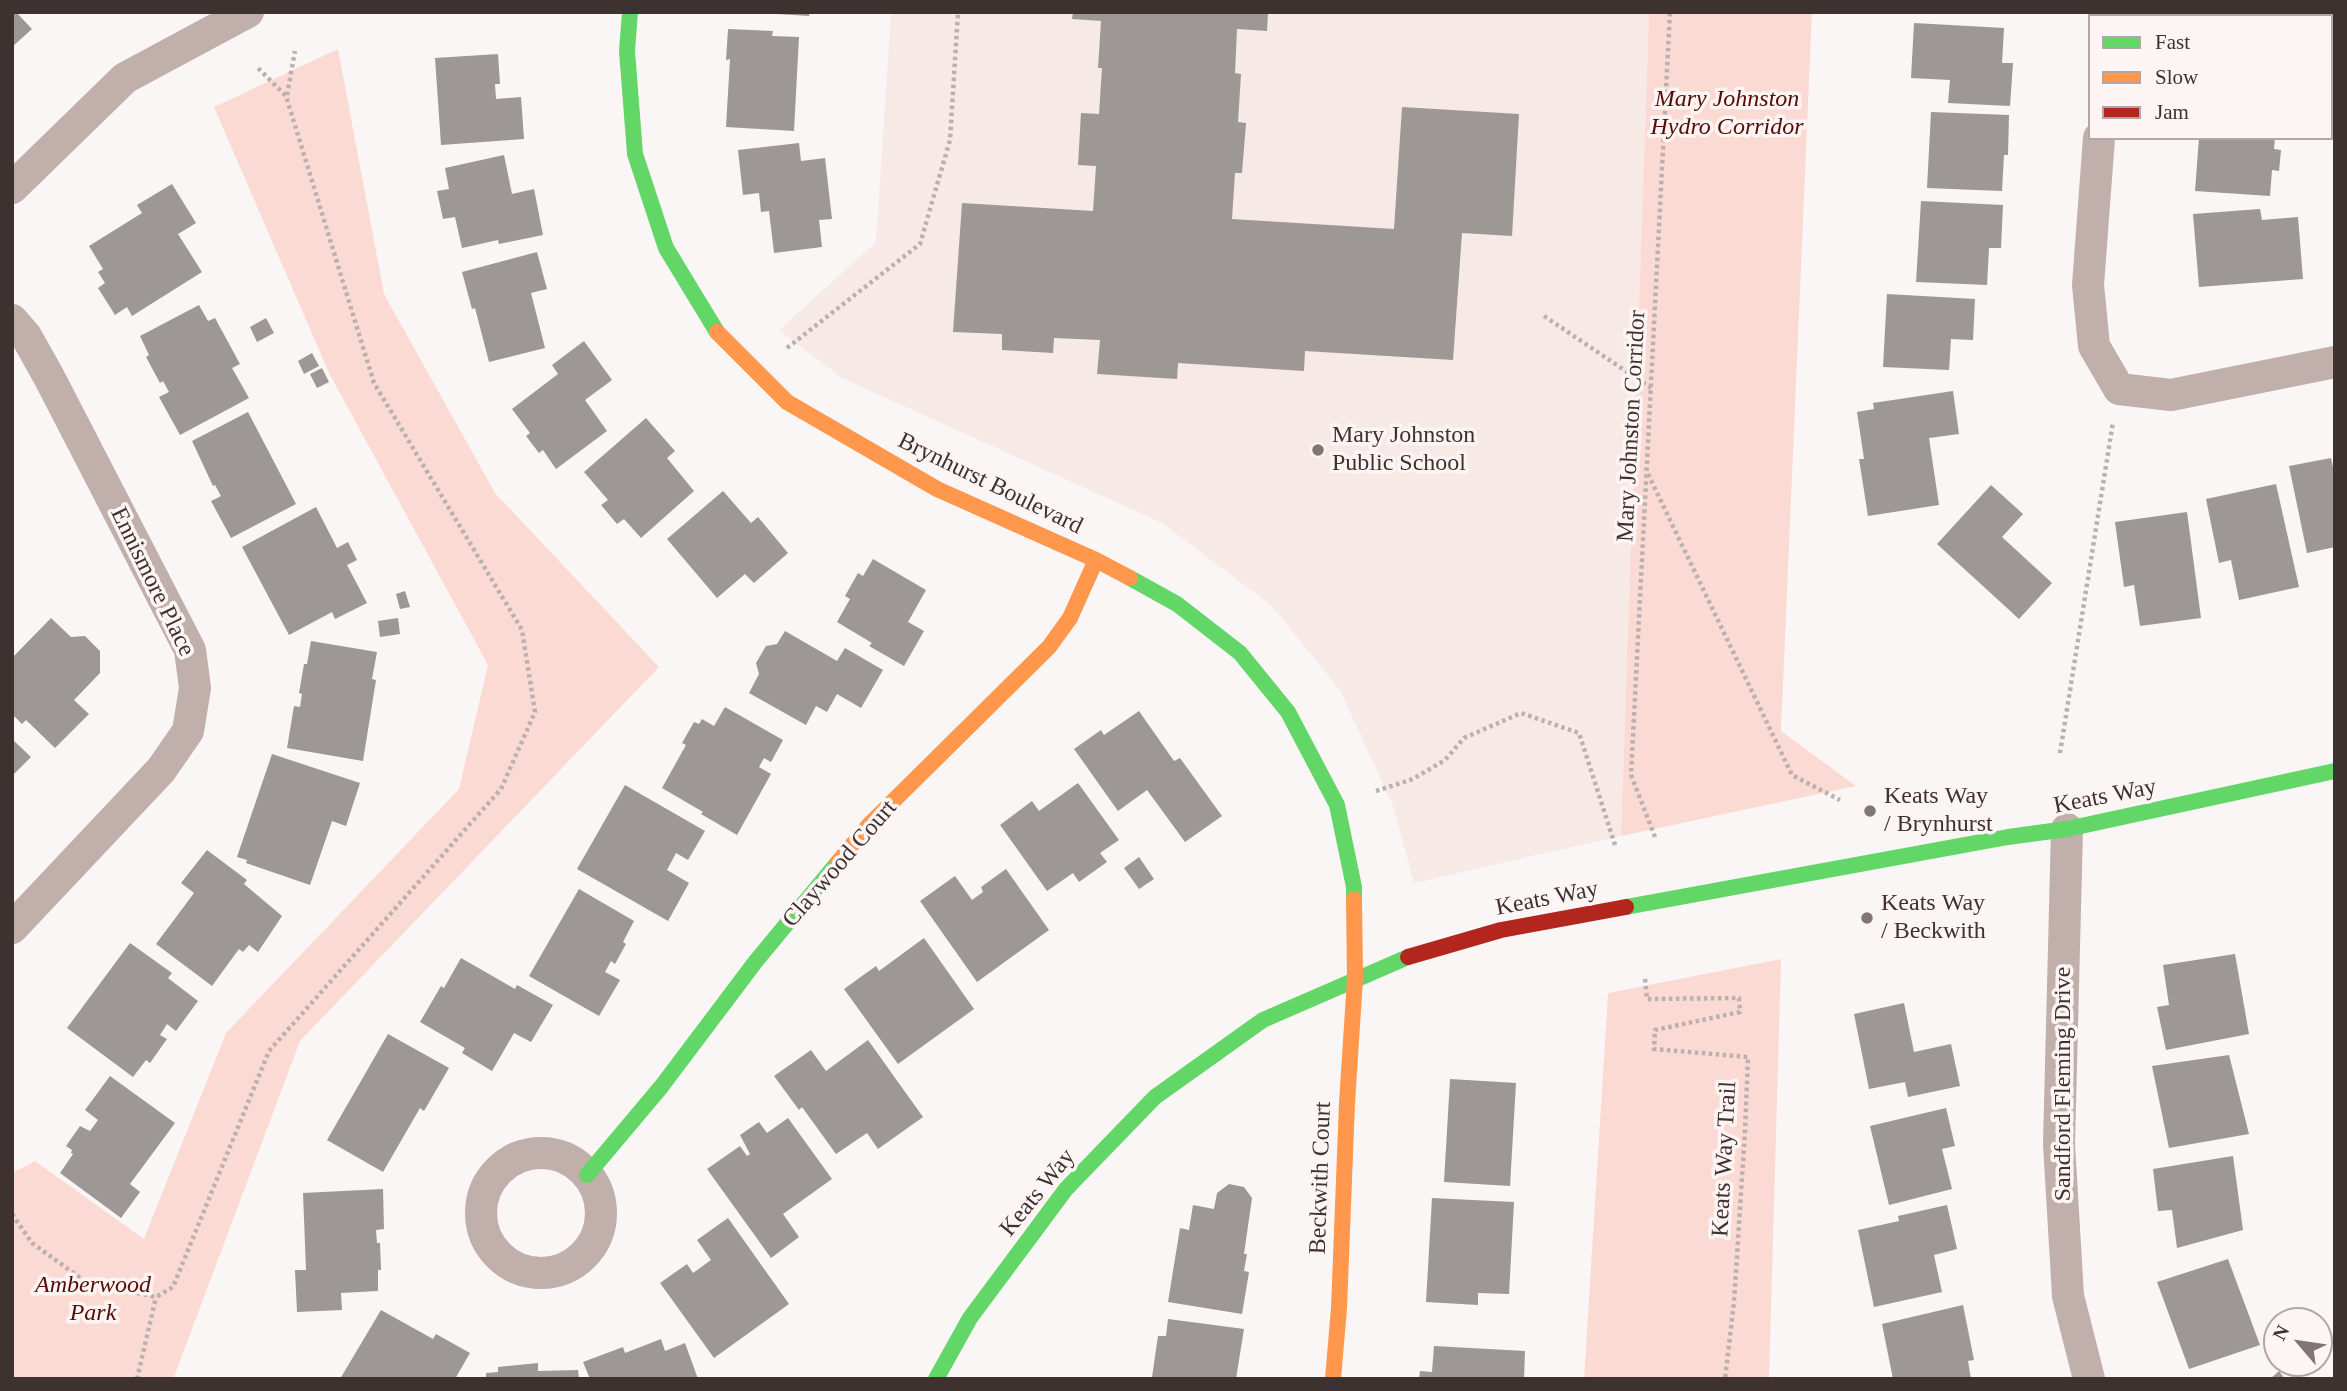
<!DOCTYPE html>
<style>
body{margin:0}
#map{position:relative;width:2347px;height:1391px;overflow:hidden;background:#faf6f6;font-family:Georgia,serif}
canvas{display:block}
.frame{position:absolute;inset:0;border:14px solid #3e3230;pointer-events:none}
.legend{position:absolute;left:2088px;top:14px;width:245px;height:126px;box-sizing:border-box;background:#fcf5f4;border:2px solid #b0a7a6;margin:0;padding:9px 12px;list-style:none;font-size:21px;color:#3e3230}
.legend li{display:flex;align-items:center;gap:14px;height:35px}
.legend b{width:35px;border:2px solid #b0a7a6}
.north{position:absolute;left:2263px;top:1307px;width:70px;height:70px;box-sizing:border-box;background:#fcf5f4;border:2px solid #b0a7a6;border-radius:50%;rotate:299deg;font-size:19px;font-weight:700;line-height:28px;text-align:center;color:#3e3230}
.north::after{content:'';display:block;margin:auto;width:24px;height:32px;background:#807775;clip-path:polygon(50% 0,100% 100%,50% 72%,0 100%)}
</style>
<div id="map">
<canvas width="2347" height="1391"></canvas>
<div class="frame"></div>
<ul class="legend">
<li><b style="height:9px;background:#63d668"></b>Fast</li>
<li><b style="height:9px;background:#ff974d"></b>Slow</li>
<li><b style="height:9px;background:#b3261e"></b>Jam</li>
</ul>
<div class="north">N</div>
</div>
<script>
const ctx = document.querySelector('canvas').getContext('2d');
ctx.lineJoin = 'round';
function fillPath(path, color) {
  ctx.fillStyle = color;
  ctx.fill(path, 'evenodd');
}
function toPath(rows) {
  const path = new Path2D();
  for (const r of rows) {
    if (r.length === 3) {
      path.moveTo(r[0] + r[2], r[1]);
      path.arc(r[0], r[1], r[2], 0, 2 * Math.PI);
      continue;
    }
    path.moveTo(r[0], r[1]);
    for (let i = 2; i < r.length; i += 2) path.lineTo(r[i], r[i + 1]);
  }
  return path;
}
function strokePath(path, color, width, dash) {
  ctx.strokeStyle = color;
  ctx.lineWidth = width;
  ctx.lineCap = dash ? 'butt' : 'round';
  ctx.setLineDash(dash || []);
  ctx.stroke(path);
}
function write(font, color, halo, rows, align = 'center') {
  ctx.font = font + ' Georgia,serif';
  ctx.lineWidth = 7;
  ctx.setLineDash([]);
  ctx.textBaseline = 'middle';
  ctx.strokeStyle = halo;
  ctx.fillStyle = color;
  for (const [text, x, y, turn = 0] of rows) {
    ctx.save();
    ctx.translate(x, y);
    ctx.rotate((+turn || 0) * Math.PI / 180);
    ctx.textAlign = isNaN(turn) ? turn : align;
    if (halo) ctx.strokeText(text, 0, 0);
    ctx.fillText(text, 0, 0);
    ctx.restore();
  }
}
const built = toPath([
 [891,12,1649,12,1621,836,1414,883,1393,806,1340,690,1272,606,1162,523,842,378,779,330,876,242]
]);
const green = toPath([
 [1649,12,1812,12,1781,731,1856,786,1621,836],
 [338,49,384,294,495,493,659,667,300,1041,174,1377,176,1379,12,1379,12,1173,35,1161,144,1239,226,1033,459,789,488,665,329,373,214,107],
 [1781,959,1769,1379,1584,1379,1608,993]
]);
const building = toPath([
 [12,12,16,12,32,29,12,47],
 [776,12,810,12,809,16,776,14],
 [1073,12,1268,12,1267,31,1237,29,1235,73,1241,74,1238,122,1246,123,1242,173,1235,173,1232,219,1394,229,1402,107,1519,114,1512,236,1462,233,1453,360,1305,351,1304,371,1178,363,1177,379,1097,374,1100,340,1054,338,1053,353,1002,350,1002,334,953,332,962,203,1093,211,1096,166,1078,165,1081,113,1099,114,1102,68,1098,68,1101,21,1072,19],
 [2233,12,2288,12,2288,16,2254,16,2233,14],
 [1914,23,2004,28,2002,63,2013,63,2010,106,1948,103,1950,80,1911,78],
 [728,29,773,31,772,36,799,37,794,131,726,127,730,59,726,60],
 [498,54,500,84,495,84,496,99,521,97,524,139,441,145,435,58],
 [1931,112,2009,115,2008,155,2004,155,2002,191,1927,188],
 [2199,138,2275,138,2274,149,2281,150,2279,171,2272,170,2270,196,2195,191],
 [799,143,801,161,825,158,832,219,819,220,822,247,774,253,769,211,761,212,759,193,743,195,738,150],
 [504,155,512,194,534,189,543,235,499,244,498,240,462,248,455,217,443,219,437,191,449,189,445,168],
 [172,184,196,223,178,234,202,272,132,316,127,307,115,315,98,288,105,283,98,272,103,269,89,246,142,213,137,205],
 [1921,201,2003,205,2001,248,1989,248,1987,285,1916,282],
 [2260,209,2262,220,2298,217,2303,279,2199,287,2193,214],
 [537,252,547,289,531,293,545,348,489,362,475,308,472,309,462,272],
 [1887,294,1975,299,1973,340,1951,339,1949,370,1883,367],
 [199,305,208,321,215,318,240,364,232,368,249,398,180,435,159,397,169,392,163,381,160,383,146,357,149,355,140,336],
 [266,318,274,333,257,342,250,327],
 [584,341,612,380,585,400,607,431,556,469,543,450,539,453,526,436,530,433,512,409,558,374,552,365],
 [312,353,319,366,304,374,298,361],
 [322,368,329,382,317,388,310,374],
 [1953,391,1959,434,1929,438,1939,505,1868,516,1859,459,1864,459,1857,412,1874,409,1873,403],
 [248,412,296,504,231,538,211,501,221,496,215,485,213,486,192,441],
 [646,418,675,451,667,458,694,491,641,538,624,519,617,524,601,505,608,500,584,472],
 [2331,458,2335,476,2335,547,2307,553,2289,466],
 [2276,484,2299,587,2239,600,2231,560,2219,563,2206,499],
 [1991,485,2023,514,2002,537,2052,583,2019,619,1937,544],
 [723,491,751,523,758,517,788,553,754,583,745,574,717,598,667,539],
 [316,507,337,548,348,542,357,560,347,565,367,603,335,619,332,612,289,635,242,547],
 [2187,512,2201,618,2140,626,2134,585,2124,587,2115,522],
 [873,559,926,590,908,622,924,631,904,666,869,646,872,643,837,622,850,599,845,596,858,573,863,576],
 [405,591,410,607,400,609,396,594],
 [51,618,71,637,85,636,100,651,100,673,74,700,89,714,55,748,26,720,22,724,12,714,12,658],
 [398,618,400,634,380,637,378,621],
 [785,631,837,661,845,648,883,670,861,708,837,694,827,712,816,706,806,725,749,693,759,674,756,663,766,646,777,644],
 [311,641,377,652,372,679,376,680,363,761,287,748,294,706,300,707,302,694,299,693,304,664,307,664],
 [725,707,783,740,771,762,764,758,759,767,771,774,737,835,701,814,703,812,662,788,686,745,682,743,694,722,699,724,702,719,714,726],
 [1139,711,1174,761,1180,758,1222,816,1185,842,1147,790,1118,811,1074,749,1101,730,1104,735],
 [12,739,31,757,12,776],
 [272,754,360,783,346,826,332,821,310,885,246,863,247,860,237,857],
 [1078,783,1119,840,1100,853,1107,862,1079,882,1073,873,1047,891,1000,825,1032,801,1039,811],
 [625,785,705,831,688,860,676,853,667,870,689,883,668,921,577,869],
 [207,850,247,880,244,884,282,916,258,952,249,945,243,952,239,949,212,986,156,944,194,893,181,883],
 [1139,857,1154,879,1139,889,1124,868],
 [1006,869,1049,930,977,982,920,901,955,876,972,900,983,892,981,887],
 [579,889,634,921,623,942,626,944,615,964,611,961,605,972,620,980,599,1016,529,976],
 [924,938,974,1009,898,1064,844,989,876,966,879,971],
 [130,943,172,973,168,978,198,1001,176,1031,167,1024,160,1035,167,1039,150,1063,146,1060,133,1077,67,1028],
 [2235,954,2249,1034,2166,1050,2157,1007,2169,1005,2163,965],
 [461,958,515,989,517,985,553,1005,531,1042,514,1033,492,1071,462,1053,465,1048,420,1022,441,986,444,988],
 [1904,1003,1914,1052,1951,1044,1960,1086,1908,1097,1905,1082,1869,1089,1854,1014],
 [388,1034,449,1068,424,1111,420,1108,383,1172,327,1140],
 [868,1040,923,1117,878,1149,867,1133,836,1154,802,1107,799,1110,774,1076,811,1050,826,1071],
 [2229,1055,2249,1134,2169,1148,2152,1066],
 [110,1076,175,1123,130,1184,140,1192,121,1218,60,1173,73,1154,71,1153,72,1150,66,1146,80,1126,90,1131,98,1120,85,1110],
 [1450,1079,1516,1083,1510,1186,1444,1182],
 [1946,1108,1955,1146,1942,1149,1952,1189,1889,1205,1870,1126],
 [788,1118,832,1179,783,1214,799,1237,771,1258,707,1169,740,1146,747,1156,750,1154,740,1135,759,1122,767,1133],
 [2233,1156,2243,1230,2177,1248,2172,1210,2158,1211,2153,1169],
 [1229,1184,1244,1187,1252,1198,1244,1254,1247,1254,1244,1271,1249,1272,1242,1314,1168,1302,1180,1228,1189,1230,1193,1205,1214,1209,1217,1193],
 [383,1189,384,1229,376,1230,377,1243,380,1243,381,1270,378,1270,378,1291,341,1293,342,1310,297,1312,295,1270,306,1270,303,1193],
 [1432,1198,1514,1202,1509,1294,1478,1293,1478,1305,1426,1302],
 [1947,1205,1957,1249,1934,1255,1942,1292,1874,1307,1858,1230,1899,1221,1898,1216],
 [728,1218,789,1304,714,1358,660,1283,687,1264,693,1273,711,1260,697,1240],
 [2228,1259,2260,1345,2189,1369,2157,1282],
 [1963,1305,1974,1360,1968,1361,1971,1379,1893,1379,1882,1324],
 [381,1310,433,1339,436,1334,470,1353,455,1379,340,1379],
 [1168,1319,1244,1329,1236,1379,1152,1377,1158,1336,1166,1336],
 [661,1339,665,1351,685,1343,698,1379,590,1379,583,1362,623,1347,625,1353],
 [1434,1346,1525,1351,1524,1379,1419,1379,1420,1371,1432,1372],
 [538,1363,538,1371,578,1370,579,1379,486,1379,486,1373,498,1372,498,1367],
 [2279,1371,2285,1379,2270,1379]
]);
const path = toPath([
 [287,95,295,51],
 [1544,316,1651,388],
 [787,348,920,244,950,140,958,12],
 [1648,474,1792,775,1840,800],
 [2060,753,2113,422],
 [1376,791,1413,779,1445,760,1464,738,1521,713,1579,733,1615,845],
 [1655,837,1631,775,1670,12],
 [1645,979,1647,999,1739,998,1740,1012,1655,1030,1654,1049,1748,1057,1745,1131,1734,1302,1725,1379],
 [12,1214,32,1243,86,1282,156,1297,173,1287,269,1051,501,789,535,712,522,630,374,383,286,96,257,67],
 [137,1379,156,1297]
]);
const street = toPath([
 [2108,16,2108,12],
 [2099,138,2088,285,2094,346,2119,389,2171,395,2335,362],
 [12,188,125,78,248,12],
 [12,320,26,336,49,377,190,650,195,688,188,731,161,770,12,928],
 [2067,829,2059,1144,2068,1296,2089,1379],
 [541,1213,60]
]);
const fast = toPath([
 [630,12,627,51,635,154,666,248,717,332],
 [1130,578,1177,604,1240,653,1288,712,1337,805,1354,887,1354,899],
 [1626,907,2008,837,2067,829,2335,771],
 [587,1175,661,1087,756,961,838,862],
 [936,1379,970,1318,1066,1189,1155,1097,1263,1020,1408,957]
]);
const slow = toPath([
 [717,332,787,402,937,489,1096,560,1130,578],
 [838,862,868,826,1049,647,1070,618,1096,560],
 [1333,1379,1339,1308,1347,1103,1355,979,1354,899]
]);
const jam = toPath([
 [1408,957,1501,930,1626,907]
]);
const markers = [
 [1318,450,7,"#807775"],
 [1870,811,7,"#807775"],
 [1867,918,7,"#807775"]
];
const parkNames = [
 ["Mary Johnston",1727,100],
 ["Hydro Corridor",1727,128],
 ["Amberwood",93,1286],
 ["Park",93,1314]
];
const streetNames = [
 ["Mary Johnston Corridor",1632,426,-87],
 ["Brynhurst Boulevard",990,484,26],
 ["Ennismore Place",152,582,64],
 ["Keats Way",2105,797,-11],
 ["Claywood Court",840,864,-49],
 ["Keats Way",1547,899,-11],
 ["Sandford Fleming Drive",2064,1084,-90],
 ["Keats Way Trail",1725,1159,-87],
 ["Beckwith Court",1321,1178,-88],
 ["Keats Way",1038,1193,-51]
];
const poiNames = [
 ["Mary Johnston",1332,436],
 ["Public School",1332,464],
 ["Keats Way",1884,797],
 ["/ Brynhurst",1884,825],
 ["Keats Way",1881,904],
 ["/ Beckwith",1881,932]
];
fillPath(built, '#f7e9e6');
fillPath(green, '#fcdad4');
fillPath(building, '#9d9796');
strokePath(path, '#bcb0af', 4.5, [3.5, 3.5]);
strokePath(street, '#c1afac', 32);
strokePath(fast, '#63d668', 16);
strokePath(slow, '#ff974d', 16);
strokePath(jam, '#b3261e', 16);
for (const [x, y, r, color] of markers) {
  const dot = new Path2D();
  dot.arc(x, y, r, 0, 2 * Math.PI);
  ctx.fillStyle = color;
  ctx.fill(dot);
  strokePath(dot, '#fcf5f4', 2.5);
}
write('italic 24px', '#550c07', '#fcf5f4', parkNames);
write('24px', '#3e3230', '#fcf5f4', streetNames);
write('24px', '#3e3230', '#fcf5f4', poiNames, 'left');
</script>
